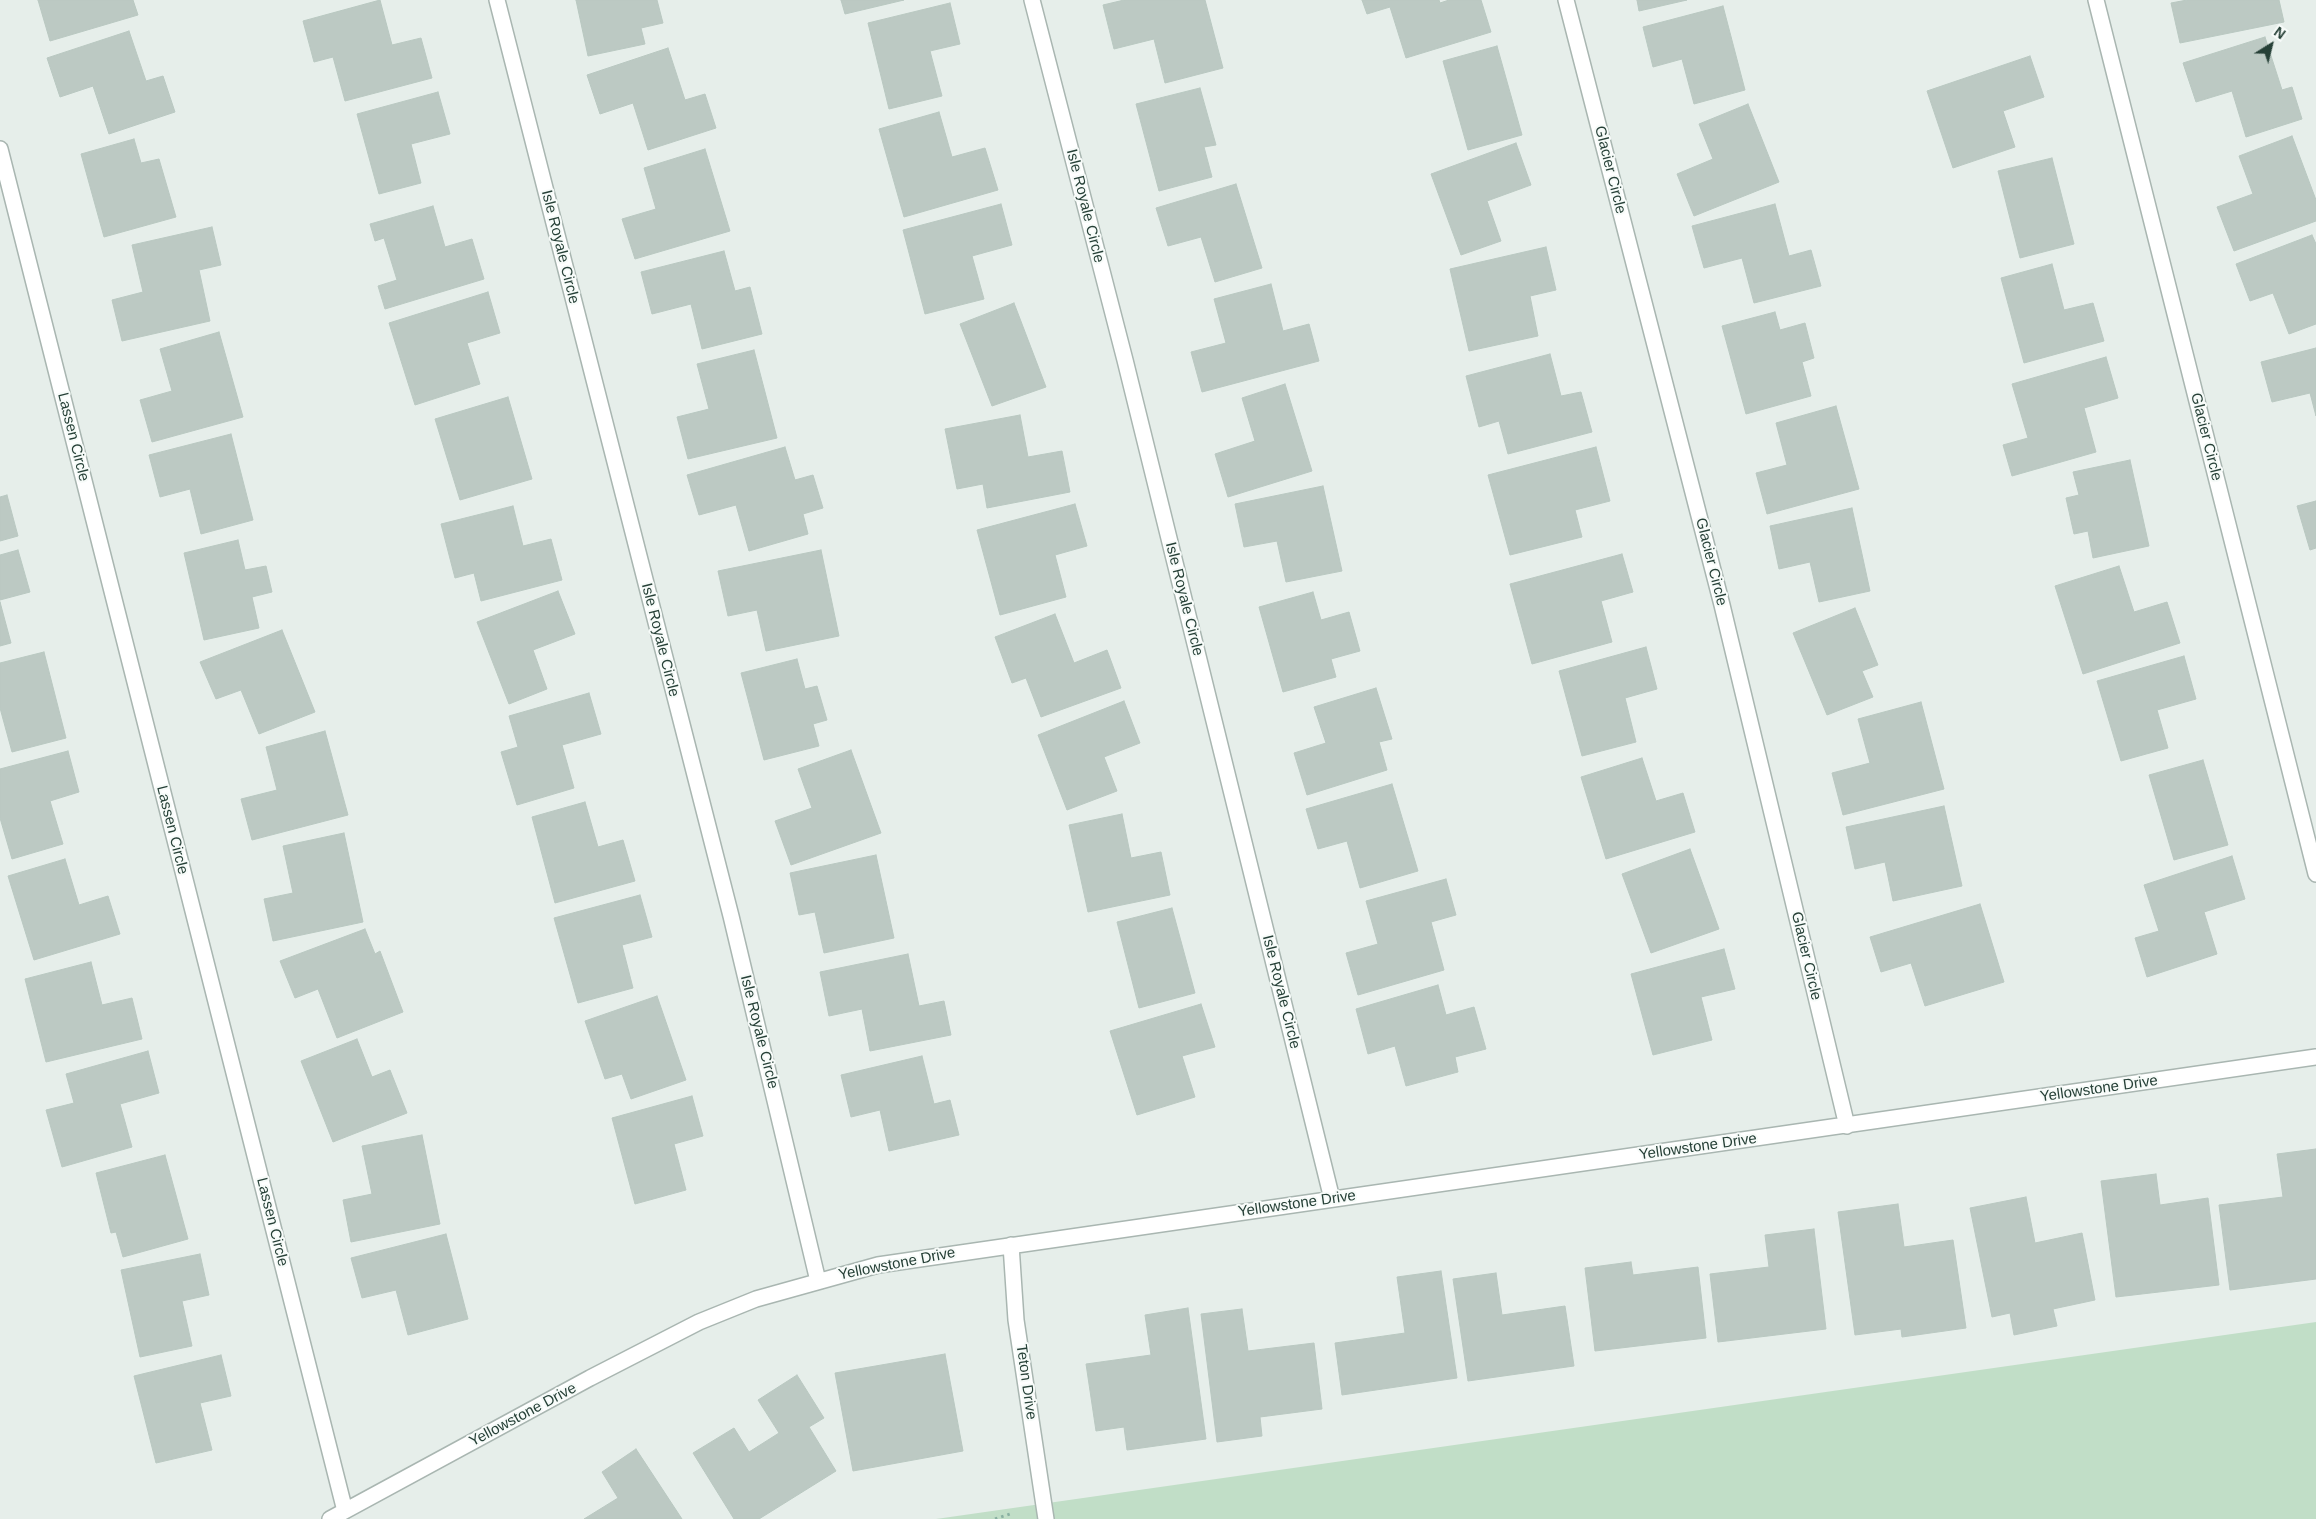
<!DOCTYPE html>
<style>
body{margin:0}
#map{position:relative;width:2316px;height:1519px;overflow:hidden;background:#e6eeea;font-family:Arial,sans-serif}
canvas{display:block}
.north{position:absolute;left:2246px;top:20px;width:50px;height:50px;-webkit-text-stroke:4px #f7fbf9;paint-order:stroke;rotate:36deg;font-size:14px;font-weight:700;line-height:20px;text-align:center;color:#264037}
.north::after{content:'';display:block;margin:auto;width:18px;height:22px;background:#264037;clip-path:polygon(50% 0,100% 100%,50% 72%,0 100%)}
</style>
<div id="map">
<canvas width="2316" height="1519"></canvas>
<div class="north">N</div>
</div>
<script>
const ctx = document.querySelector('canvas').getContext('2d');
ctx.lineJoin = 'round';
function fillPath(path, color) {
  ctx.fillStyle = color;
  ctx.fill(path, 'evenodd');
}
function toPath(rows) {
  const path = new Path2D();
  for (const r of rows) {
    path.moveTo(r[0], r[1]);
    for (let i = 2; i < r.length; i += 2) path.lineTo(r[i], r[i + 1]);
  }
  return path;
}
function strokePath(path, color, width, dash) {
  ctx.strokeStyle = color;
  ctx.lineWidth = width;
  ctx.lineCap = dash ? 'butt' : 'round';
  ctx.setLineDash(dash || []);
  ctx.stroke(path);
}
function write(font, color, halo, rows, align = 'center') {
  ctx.font = font + ' Arial,sans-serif';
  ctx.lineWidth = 4;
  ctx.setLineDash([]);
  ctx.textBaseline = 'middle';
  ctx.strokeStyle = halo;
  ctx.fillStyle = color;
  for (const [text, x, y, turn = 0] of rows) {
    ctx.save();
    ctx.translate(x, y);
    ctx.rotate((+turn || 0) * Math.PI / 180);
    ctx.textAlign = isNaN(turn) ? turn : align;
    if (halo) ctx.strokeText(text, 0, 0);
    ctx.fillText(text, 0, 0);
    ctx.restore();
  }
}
const green = toPath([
 [2316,1322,2316,1519,936,1519]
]);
const building = toPath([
 [38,0,133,0,138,15,50,41,38,0],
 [380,0,392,45,421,38,432,78,345,101,333,57,314,62,303,21,380,0],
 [576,0,657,0,663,23,641,28,645,44,588,56,576,0],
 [841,0,904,0,845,14,841,0],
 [1124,0,1205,0,1223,68,1165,83,1154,39,1114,49,1103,5,1124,0],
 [1362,0,1439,0,1440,3,1449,0,1481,0,1491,32,1406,58,1390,7,1367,14,1362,0],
 [1637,0,1687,0,1639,11,1637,0],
 [2187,0,2279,0,2284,22,2180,43,2171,3,2187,0],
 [950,3,960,44,930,51,942,96,889,109,868,23,950,3],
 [1723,6,1745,90,1694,104,1682,59,1653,67,1643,27,1723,6],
 [129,31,146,81,163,76,175,112,109,134,93,86,60,97,47,58,129,31],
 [2265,37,2282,90,2292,87,2302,119,2246,137,2232,91,2196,102,2183,63,2265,37],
 [1497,46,1522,135,1468,150,1443,61,1497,46],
 [668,48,685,100,705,94,716,128,648,150,633,103,600,114,587,75,668,48],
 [2030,56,2044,97,2003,111,2015,147,1953,168,1927,91,2030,56],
 [1200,88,1216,145,1204,147,1212,177,1159,191,1136,104,1200,88],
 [438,92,450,134,411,144,421,183,379,194,357,114,438,92],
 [1748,104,1779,182,1694,216,1677,174,1713,159,1699,124,1748,104],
 [939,112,952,157,985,148,998,190,904,217,879,129,939,112],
 [2292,136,2316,200,2316,221,2234,251,2217,207,2253,194,2239,156,2292,136],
 [134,139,141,163,159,159,176,217,104,237,81,154,134,139],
 [1516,143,1531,185,1487,201,1501,241,1461,255,1431,174,1516,143],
 [705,149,730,231,635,259,622,219,656,209,644,168,705,149],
 [2052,158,2074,244,2020,258,1998,171,2052,158],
 [1236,184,1262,268,1215,282,1201,237,1168,246,1156,208,1236,184],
 [1001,204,1012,245,972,256,984,299,925,314,903,230,1001,204],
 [1775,204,1789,256,1811,250,1821,286,1754,303,1742,258,1704,268,1692,226,1775,204],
 [433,206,445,247,472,239,484,279,385,309,378,286,397,280,384,238,375,241,370,224,433,206],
 [212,227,221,265,199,270,210,321,122,341,112,300,143,292,132,245,212,227],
 [2312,235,2316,244,2316,324,2289,334,2273,293,2250,301,2236,264,2312,235],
 [1546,247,1556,290,1530,296,1538,336,1469,351,1450,269,1546,247],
 [724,251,735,291,750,287,762,334,702,349,691,304,652,314,641,272,724,251],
 [2052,264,2064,310,2093,303,2104,341,2024,363,2001,278,2052,264],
 [1271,284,1283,331,1309,324,1319,361,1202,392,1191,352,1226,343,1214,299,1271,284],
 [488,292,500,333,467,343,480,384,415,405,389,323,488,292],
 [1014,303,1046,387,992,406,960,324,1014,303],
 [1775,312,1780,330,1805,323,1814,358,1802,362,1811,396,1746,414,1722,326,1775,312],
 [219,332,243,417,152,442,140,400,172,391,160,349,219,332],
 [2316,348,2316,416,2310,393,2272,402,2261,362,2316,348],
 [754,350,777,438,688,459,677,417,709,409,697,364,754,350],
 [1550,354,1561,396,1581,392,1592,432,1508,454,1499,421,1479,427,1466,376,1550,354],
 [2106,357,2118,398,2084,408,2096,452,2012,476,2003,445,2028,438,2012,384,2106,357],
 [1285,384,1312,471,1228,497,1215,454,1255,441,1242,398,1285,384],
 [508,397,532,479,460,500,435,419,508,397],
 [1836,406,1859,489,1767,514,1756,473,1787,465,1776,423,1836,406],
 [1020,415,1028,457,1062,451,1070,492,987,508,983,484,957,489,945,429,1020,415],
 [231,434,253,520,201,534,190,489,160,497,149,455,231,434],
 [785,447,795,480,813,475,823,508,803,514,808,534,749,551,736,505,699,515,687,475,785,447],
 [1596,447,1610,501,1575,510,1582,537,1510,555,1488,475,1596,447],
 [2130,460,2149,546,2093,558,2088,531,2074,534,2066,498,2079,495,2073,472,2130,460],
 [1323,486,1342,571,1286,582,1277,541,1244,547,1235,504,1323,486],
 [7,495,18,536,0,541,0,497,7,495],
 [2316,501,2316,548,2310,550,2297,506,2316,501],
 [1075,504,1087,546,1055,555,1066,597,1000,615,977,530,1075,504],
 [513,506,523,546,551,539,562,580,481,601,474,573,455,578,441,524,513,506],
 [1852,508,1870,591,1819,602,1810,562,1779,569,1770,526,1852,508],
 [238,540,245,570,266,566,272,592,252,597,259,628,204,640,184,553,238,540],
 [18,550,30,592,0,600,0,555,18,550],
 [821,550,839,636,766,651,757,610,728,616,718,571,821,550],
 [1622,554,1633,592,1601,601,1612,642,1532,664,1510,584,1622,554],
 [2119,566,2134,612,2167,602,2180,643,2083,674,2055,586,2119,566],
 [558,591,575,634,533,650,547,689,509,704,477,622,558,591],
 [1313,592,1321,620,1349,612,1360,651,1331,659,1336,677,1283,692,1259,607,1313,592],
 [0,602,11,643,0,646,0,602],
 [1855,608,1878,665,1862,671,1873,697,1827,715,1793,633,1855,608],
 [1055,614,1074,663,1107,650,1121,688,1041,717,1026,678,1012,683,995,637,1055,614],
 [282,630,315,712,259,734,241,690,216,699,200,662,282,630],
 [1646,647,1657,689,1625,698,1636,742,1582,756,1559,671,1646,647],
 [44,652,66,738,12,752,0,708,0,663,44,652],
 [2184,656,2196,699,2157,710,2168,748,2121,761,2097,681,2184,656],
 [797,659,805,689,817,686,827,720,813,724,819,746,764,760,741,673,797,659],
 [1376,688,1392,739,1379,742,1387,770,1307,795,1294,753,1326,743,1314,707,1376,688],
 [589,693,601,734,562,745,574,788,517,805,501,752,518,747,509,716,589,693],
 [1124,701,1140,743,1104,757,1117,791,1067,810,1038,735,1124,701],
 [1921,702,1944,789,1843,815,1832,773,1870,763,1858,719,1921,702],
 [325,731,348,815,252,840,241,799,277,790,266,747,325,731],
 [851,750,881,833,791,865,775,821,812,808,798,769,851,750],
 [68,751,79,792,50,801,63,844,12,859,0,818,0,769,68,751],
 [1642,758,1656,801,1683,793,1695,832,1606,859,1581,777,1642,758],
 [2203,760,2228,845,2174,860,2149,775,2203,760],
 [1392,784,1418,871,1360,888,1347,841,1318,849,1306,809,1392,784],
 [585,802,598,847,623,840,635,881,555,903,532,817,585,802],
 [1944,806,1962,886,1893,901,1885,862,1855,869,1846,827,1944,806],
 [1122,814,1131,858,1161,852,1170,895,1088,912,1069,825,1122,814],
 [344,833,363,922,273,941,264,899,293,893,283,846,344,833],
 [1690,849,1719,929,1651,953,1622,874,1690,849],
 [876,855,894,938,824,953,815,912,799,915,790,873,876,855],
 [2232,856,2245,899,2204,912,2217,954,2147,977,2135,938,2159,931,2144,885,2232,856],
 [65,859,79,905,108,896,120,934,34,960,8,876,65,859],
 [1446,879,1456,915,1431,922,1444,970,1358,995,1346,953,1378,944,1366,901,1446,879],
 [640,895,652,937,622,945,633,988,578,1003,554,918,640,895],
 [1980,904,2004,982,1925,1006,1911,963,1881,972,1870,937,1980,904],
 [1172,908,1195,993,1139,1008,1117,922,1172,908],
 [365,929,375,954,380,951,403,1012,337,1038,318,989,295,998,280,961,365,929],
 [1724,949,1735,989,1701,997,1712,1040,1653,1055,1631,974,1724,949],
 [908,954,919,1006,944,1001,951,1035,870,1051,862,1009,829,1016,820,972,908,954],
 [91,962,102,1005,132,998,142,1039,46,1062,25,979,91,962],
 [1438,985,1446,1015,1474,1007,1486,1049,1455,1057,1458,1072,1406,1086,1395,1046,1368,1054,1356,1009,1438,985],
 [657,996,686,1080,631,1099,622,1074,605,1079,585,1021,657,996],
 [1201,1004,1215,1047,1182,1056,1195,1097,1137,1115,1110,1031,1201,1004],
 [357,1039,372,1077,390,1070,407,1113,333,1142,301,1061,357,1039],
 [148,1051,159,1093,120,1104,132,1147,62,1167,46,1110,74,1103,66,1074,148,1051],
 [922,1056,934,1104,950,1100,959,1135,889,1151,880,1110,851,1117,841,1075,922,1056],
 [692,1096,703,1136,674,1144,686,1190,635,1204,612,1118,692,1096],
 [422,1135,440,1224,351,1242,343,1200,372,1194,362,1146,422,1135],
 [2316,1149,2316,1279,2230,1290,2219,1205,2283,1197,2277,1154,2316,1149],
 [165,1155,188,1239,123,1257,116,1232,111,1233,96,1173,165,1155],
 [2156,1174,2160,1205,2208,1198,2219,1285,2116,1297,2101,1181,2156,1174],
 [2026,1197,2035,1243,2082,1233,2095,1300,2053,1309,2057,1326,2014,1335,2010,1313,1992,1317,1970,1208,2026,1197],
 [1898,1204,1904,1247,1953,1240,1966,1328,1902,1337,1901,1329,1855,1335,1838,1212,1898,1204],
 [1814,1229,1826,1329,1718,1342,1710,1274,1769,1267,1765,1235,1814,1229],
 [446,1234,468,1319,408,1335,396,1290,362,1298,351,1258,446,1234],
 [200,1254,209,1295,182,1301,192,1346,140,1357,121,1270,200,1254],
 [1631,1262,1633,1275,1698,1267,1706,1338,1595,1351,1585,1268,1631,1262],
 [1441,1271,1457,1378,1342,1395,1335,1343,1405,1333,1397,1277,1441,1271],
 [1496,1273,1502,1315,1565,1306,1574,1366,1468,1381,1453,1279,1496,1273],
 [1188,1308,1206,1439,1127,1450,1124,1427,1096,1431,1086,1364,1151,1355,1145,1315,1188,1308],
 [1242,1309,1248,1351,1314,1343,1322,1409,1260,1417,1262,1436,1217,1442,1201,1314,1242,1309],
 [945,1354,963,1451,853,1471,835,1373,945,1354],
 [221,1355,231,1396,200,1403,212,1450,156,1463,134,1376,221,1355],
 [797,1375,824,1418,809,1427,836,1471,759,1519,734,1519,693,1453,734,1428,749,1452,779,1433,758,1400,797,1375],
 [636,1449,682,1519,584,1519,618,1498,602,1472,636,1449]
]);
const path = toPath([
 [995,1519,1013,1513]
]);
const minor = toPath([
 [497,0,731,916,818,1281],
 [1032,0,1125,360,1332,1199],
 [1566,0,1722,605,1847,1126],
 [2096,0,2316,874],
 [0,149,345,1511],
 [1011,1245,1016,1320,1046,1519],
 [330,1519,590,1378,699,1322,756,1299,878,1265,2316,1057]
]);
const streetNames = [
 ["Glacier Circle",1610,170,76],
 ["Isle Royale Circle",1085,206,76],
 ["Isle Royale Circle",560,247,76],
 ["Lassen Circle",73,437,76],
 ["Glacier Circle",2206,437,76],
 ["Glacier Circle",1711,562,76],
 ["Isle Royale Circle",1184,599,76],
 ["Isle Royale Circle",660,640,76],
 ["Lassen Circle",172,830,76],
 ["Glacier Circle",1806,956,77],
 ["Isle Royale Circle",1281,992,76],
 ["Isle Royale Circle",759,1032,76],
 ["Yellowstone Drive",2099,1089,-8],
 ["Yellowstone Drive",1698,1147,-8],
 ["Yellowstone Drive",1297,1204,-8],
 ["Lassen Circle",272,1222,76],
 ["Yellowstone Drive",897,1264,-11],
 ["Teton Drive",1026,1382,82],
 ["Yellowstone Drive",523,1415,-28]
];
fillPath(green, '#c1dec7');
fillPath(building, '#bcc9c3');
strokePath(building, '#b9c8c1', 1);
strokePath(minor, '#a9b6b1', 18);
strokePath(path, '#89b0a1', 3, [2.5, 4]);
strokePath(minor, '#fff', 15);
write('15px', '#264037', '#f7fbf9', streetNames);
</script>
